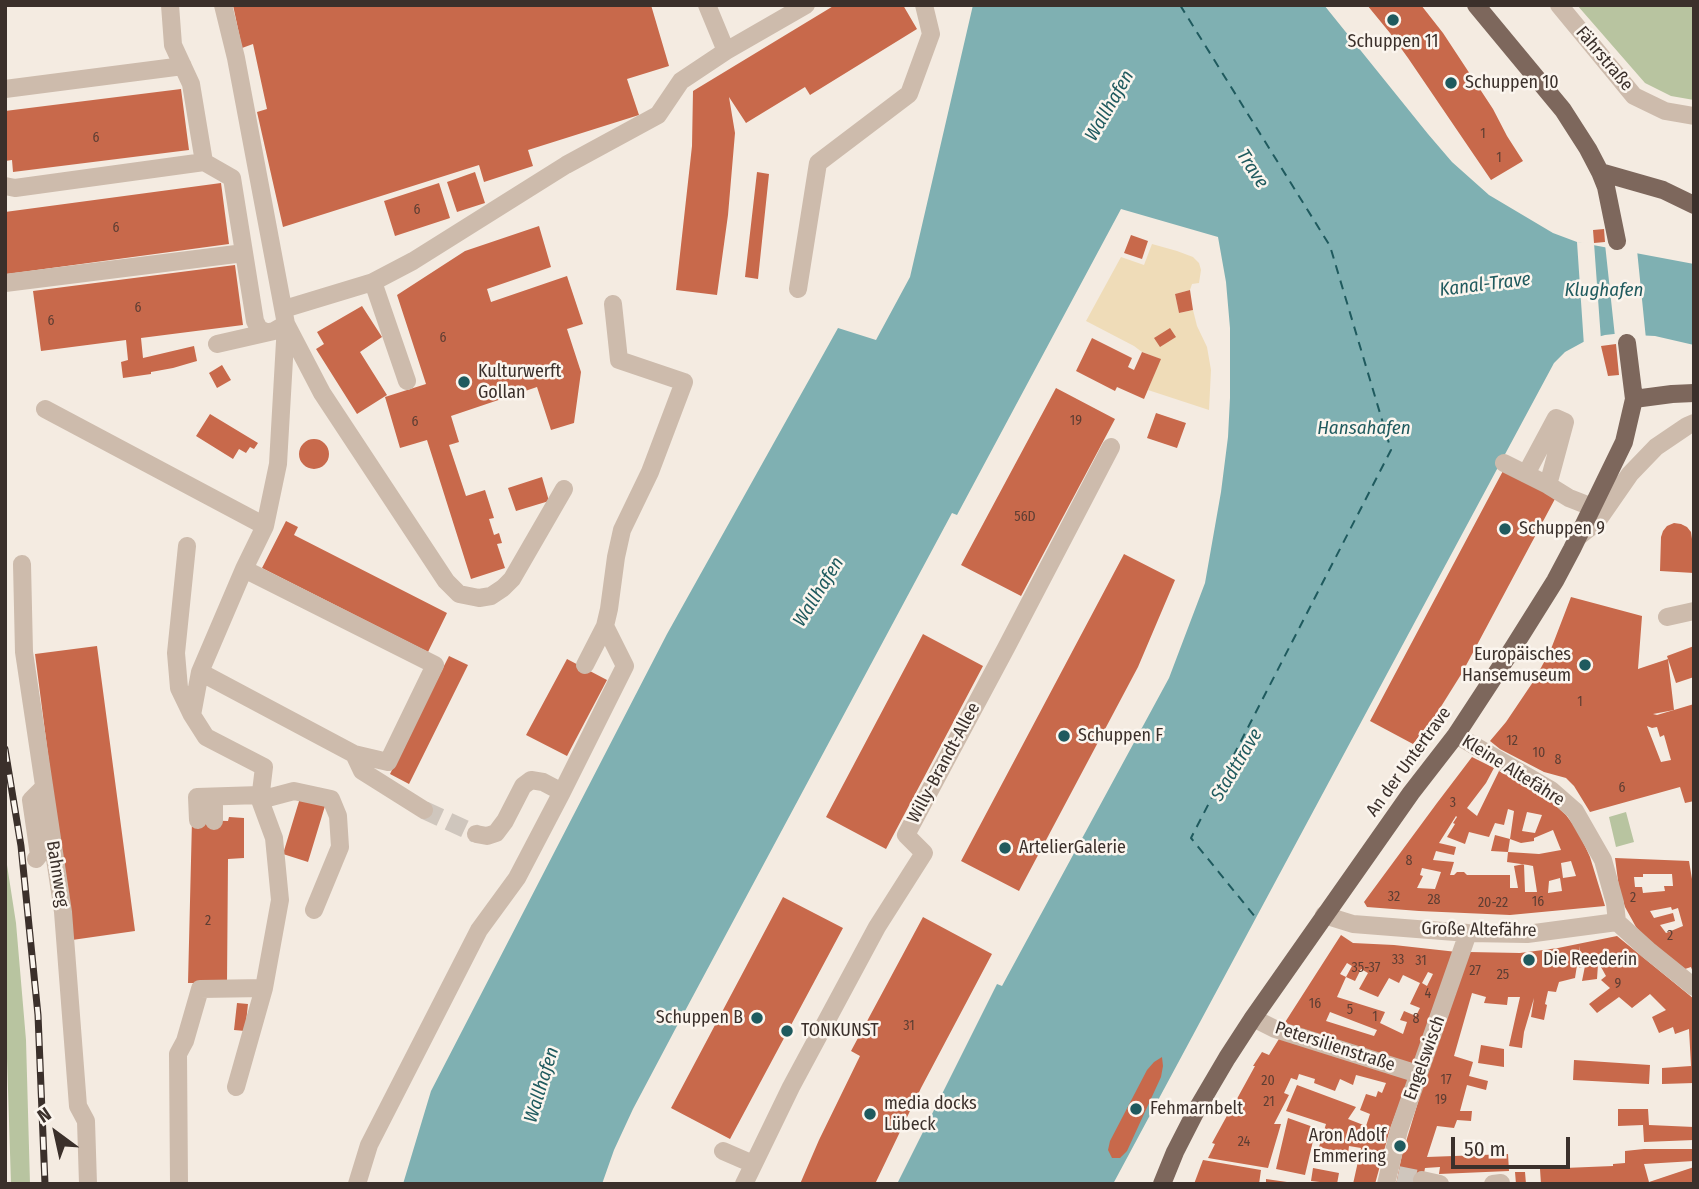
<!DOCTYPE html>
<meta charset="utf-8">
<style>
body{margin:0}
#map{position:relative;width:1699px;height:1189px;overflow:hidden;background:#f4ebe1;font-family:"Fira Sans Condensed",sans-serif}
canvas{display:block}
.frame{position:absolute;inset:0;border:7px solid #3b302b;pointer-events:none}
.north{position:absolute;left:21px;top:1098px;width:70px;height:70px;-webkit-text-stroke:5px #fbf5ee;paint-order:stroke;rotate:327deg;font-size:19px;font-weight:700;line-height:28px;text-align:center;color:#3b302b}
.north::after{content:'';display:block;margin:auto;width:24px;height:32px;background:#3b302b;clip-path:polygon(50% 0,100% 100%,50% 72%,0 100%)}
.scale{position:absolute;left:1451px;top:1137px;width:119px;height:32px;box-sizing:border-box;border:4px solid #3b302b;border-top:0;padding-left:9px;font-size:21px;line-height:24px;white-space:nowrap;color:#3b302b;-webkit-text-stroke:5px #fbf5ee;paint-order:stroke}
</style>
<div id="map">
<canvas width="1699" height="1189"></canvas>
<div class="frame"></div>
<div class="north">N</div>
<div class="scale">50 m</div>
</div>
<script>
const ctx = document.querySelector('canvas').getContext('2d');
ctx.lineJoin = 'round';
function fillPath(path, color) {
  ctx.fillStyle = color;
  ctx.fill(path, 'evenodd');
}
function toPath(rows) {
  const path = new Path2D();
  for (const r of rows) {
    if (r.length === 3) {
      path.moveTo(r[0] + r[2], r[1]);
      path.arc(r[0], r[1], r[2], 0, 2 * Math.PI);
      continue;
    }
    path.moveTo(r[0], r[1]);
    for (let i = 2; i < r.length; i += 2) path.lineTo(r[i], r[i + 1]);
  }
  return path;
}
function strokePath(path, color, width, dash) {
  ctx.strokeStyle = color;
  ctx.lineWidth = width;
  ctx.lineCap = dash ? 'butt' : 'round';
  ctx.setLineDash(dash || []);
  ctx.stroke(path);
}
function write(font, color, halo, rows, align = 'center') {
  ctx.font = font + ' "Fira Sans Condensed",sans-serif';
  ctx.lineWidth = 5;
  ctx.setLineDash([]);
  ctx.textBaseline = 'middle';
  ctx.strokeStyle = halo;
  ctx.fillStyle = color;
  for (const [text, x, y, turn = 0] of rows) {
    ctx.save();
    ctx.translate(x, y);
    ctx.rotate((+turn || 0) * Math.PI / 180);
    ctx.textAlign = isNaN(turn) ? turn : align;
    if (halo) ctx.strokeText(text, 0, 0);
    ctx.fillText(text, 0, 0);
    ctx.restore();
  }
}
const green = toPath([
 [1577,5,1694,5,1694,100,1671,96,1645,83],
 [1626,812,1634,842,1616,847,1609,817],
 [5,852,16,923,26,1040,30,1184,11,1184,5,995]
]);
const sand = toPath([
 [1152,244,1177,251,1193,257,1199,263,1201,270,1199,283,1192,284,1190,290,1175,294,1179,313,1193,310,1197,326,1207,347,1211,370,1209,410,1148,390,1160,359,1142,352,1134,346,1086,321,1121,257,1144,265]
]);
const water = toPath([
 [973,5,1324,5,1428,134,1452,162,1489,195,1553,233,1577,242,1694,264,1694,345,1655,336,1614,334,1605,335,1587,340,1565,352,1554,363,1113,1184,897,1184,997,984,1002,986,1169,678,1205,583,1221,492,1228,437,1230,398,1230,328,1226,282,1218,237,1121,209,957,515,952,513,678,1024,633,1109,614,1150,602,1184,403,1184,431,1091,667,634,838,328,876,340,910,277]
]);
const pier = toPath([
 [1577,242,1594,243,1601,340,1584,346],
 [1605,244,1637,250,1646,339,1615,337]
]);
const ferry = toPath([
 [1180,5,1330,246,1391,450,1191,838,1256,918]
]);
const building = toPath([
 [233,5,651,5,669,66,627,79,639,115,528,150,533,166,484,182,479,165,283,227,257,112,267,109,253,44,242,48],
 [835,5,903,5,917,29,810,95,805,87,746,123,729,97,735,133,728,215,717,295,676,290,692,146,693,91],
 [1367,5,1421,5,1443,33,1493,109,1507,136,1523,161,1491,180,1408,58,1390,33],
 [181,89,189,150,13,172,12,160,5,161,5,126,7,125,5,111],
 [475,172,485,203,457,212,447,182],
 [757,172,769,174,758,279,745,277],
 [221,183,229,244,7,274,5,260,5,212],
 [439,183,450,218,395,236,384,201],
 [539,226,551,267,487,289,491,302,567,276,583,324,567,329,581,372,574,423,551,430,537,387,451,416,459,442,449,445,466,496,485,490,494,518,489,519,494,535,499,533,502,543,497,544,505,568,471,579,427,440,400,448,385,397,426,384,397,295,465,251],
 [1604,229,1605,242,1594,243,1593,230],
 [1131,235,1148,241,1142,259,1124,253],
 [235,265,243,325,141,338,143,358,194,346,197,361,173,368,151,372,151,374,123,378,121,362,128,360,126,340,41,351,33,291],
 [1190,290,1193,310,1179,313,1175,294],
 [362,306,382,337,360,352,387,395,357,414,316,349,324,344,317,332],
 [1170,328,1176,337,1160,347,1154,338],
 [1092,338,1132,358,1128,367,1134,370,1142,352,1161,359,1144,399,1117,387,1115,391,1076,371],
 [1616,344,1619,375,1608,376,1601,346],
 [222,365,231,380,217,388,209,373],
 [1056,388,1115,419,1021,596,961,565],
 [1156,413,1186,423,1177,448,1147,438],
 [210,414,258,443,254,449,250,447,246,453,239,449,233,459,196,436],
 [314,454,15],
 [1504,469,1556,497,1462,673,1437,713,1413,744,1370,721],
 [542,477,549,501,516,511,508,488],
 [286,521,298,527,294,535,447,613,428,652,262,568],
 [1674,523,1681,524,1687,527,1691,532,1692,539,1694,539,1694,573,1660,571,1661,537,1663,531,1667,526],
 [1124,554,1175,580,1138,667,1019,891,961,861],
 [1571,597,1642,616,1638,669,1668,659,1667,656,1694,646,1694,677,1676,683,1668,659,1674,710,1653,714,1657,715,1674,710,1694,704,1694,801,1685,803,1680,787,1590,812,1574,786,1566,778,1544,772,1500,749,1490,741,1506,722,1535,679,1551,649],
 [1647,726,1652,728,1657,727,1660,737,1664,735,1671,760,1661,762],
 [923,634,983,666,886,849,826,817],
 [97,646,135,931,72,940,35,654],
 [449,656,468,665,409,784,390,774],
 [567,659,607,680,567,756,526,735],
 [1472,757,1494,768,1486,783,1467,808,1477,816,1499,771,1548,798,1566,815,1578,831,1590,857,1605,906,1510,915,1419,911,1367,907,1364,902,1437,803],
 [1508,809,1514,811,1510,839,1521,843,1534,841,1534,838,1553,830,1561,850,1539,854,1508,852,1510,839,1495,835,1491,851,1508,852,1507,862,1528,865,1533,866,1537,892,1525,892,1524,864,1514,866,1518,888,1510,888,1510,875,1467,875,1464,872,1457,872,1454,875,1450,875,1454,862,1433,860,1436,851,1454,855,1456,847,1439,843,1456,816,1457,817,1453,823,1455,824,1447,837,1465,844,1469,832,1489,837,1495,823,1504,825],
 [1527,812,1542,815,1535,833,1522,831],
 [1571,861,1576,876,1563,878,1561,863],
 [1422,868,1441,872,1435,889,1417,888,1423,876,1420,875],
 [1560,878,1562,891,1548,893,1549,881],
 [300,798,325,806,308,862,283,854],
 [229,817,244,818,244,858,228,859,227,983,188,983,192,820,228,821],
 [1615,858,1689,861,1694,891,1694,975,1691,967,1685,969,1649,942,1636,927,1625,907,1619,888],
 [1643,874,1672,874,1673,886,1664,886,1665,891,1643,893,1642,887,1635,887,1634,877,1643,877],
 [1671,907,1672,910,1678,908,1683,926,1666,933,1660,925,1675,921,1673,913,1654,918,1650,911],
 [783,897,843,928,730,1139,671,1108],
 [923,917,992,954,921,1088,875,1184,800,1184,819,1140,860,1056,851,1051],
 [1341,935,1353,943,1394,945,1457,952,1412,1071,1282,1027],
 [1347,963,1352,966,1346,977,1340,974],
 [1361,969,1368,973,1359,989,1378,997,1389,978,1399,983,1403,975,1420,983,1410,1004,1420,1008,1416,1016,1404,1011,1400,1020,1407,1022,1403,1034,1380,1023,1385,1012,1337,997,1346,977,1355,981],
 [1428,972,1433,974,1427,986,1422,983],
 [1330,1012,1377,1030,1374,1036,1326,1021],
 [1617,936,1694,999,1694,1083,1662,1084,1662,1068,1691,1066,1689,1029,1675,1034,1673,1027,1659,1033,1652,1017,1666,1010,1650,994,1632,1008,1619,997,1597,1013,1589,1004,1610,988,1601,980,1606,976,1601,967,1609,963,1608,961,1598,964,1597,979,1582,981,1585,966,1579,968,1580,946,1575,978,1559,982,1556,992,1548,991,1545,1004,1547,1005,1544,1020,1531,1017,1534,998,1524,1032,1522,1048,1509,1046,1520,997,1508,997,1507,1005,1484,1003,1486,997,1472,993,1454,1056,1473,1062,1469,1076,1488,1081,1486,1090,1467,1085,1460,1111,1472,1111,1471,1121,1457,1120,1454,1128,1437,1126,1427,1157,1508,1154,1509,1171,1439,1174,1440,1167,1425,1168,1422,1184,1396,1184,1402,1155,1434,1049,1469,952,1520,953,1558,948],
 [237,1003,248,1004,245,1031,234,1030],
 [1282,1034,1410,1075,1390,1129,1375,1184,1353,1184,1361,1148,1349,1146,1348,1154,1319,1147,1326,1124,1286,1111,1297,1085,1356,1107,1348,1119,1366,1126,1370,1114,1360,1110,1366,1094,1376,1097,1378,1091,1382,1093,1386,1083,1356,1075,1353,1085,1340,1079,1335,1091,1314,1083,1315,1079,1299,1074,1297,1080,1291,1078,1284,1093,1289,1095,1274,1124,1281,1124,1268,1168,1208,1158,1215,1144,1212,1143,1229,1112,1233,1113,1237,1107,1233,1106,1255,1066,1253,1066,1262,1052,1269,1055],
 [1481,1045,1504,1049,1504,1067,1478,1063],
 [1162,1057,1163,1066,1161,1077,1127,1151,1120,1158,1112,1158,1108,1150,1110,1141,1147,1070,1154,1062],
 [1574,1060,1650,1065,1649,1084,1573,1080],
 [1618,1109,1648,1109,1649,1125,1694,1127,1694,1140,1644,1142,1643,1125,1618,1126],
 [1288,1118,1316,1128,1305,1175,1276,1169],
 [1644,1149,1694,1149,1694,1161,1644,1164,1649,1182,1694,1167,1694,1184,1541,1184,1540,1169,1613,1166,1613,1164,1625,1163,1625,1151],
 [1203,1160,1261,1170,1259,1184,1194,1184],
 [1313,1168,1339,1173,1337,1184,1311,1181],
 [1515,1172,1525,1172,1526,1184,1516,1184],
 [1266,1179,1287,1182,1287,1184,1266,1184]
]);
const minorTunnel = toPath([
 [424,810,476,834],
 [1398,1175,1422,1180]
]);
const minor = toPath([
 [170,5,173,45,191,84,204,162,232,178,255,321,259,329,266,332],
 [223,5,236,58,286,324,278,464,265,526,244,569,200,672,354,754,388,762,435,665,244,569],
 [707,5,726,51,806,5],
 [1559,5,1634,96,1665,111,1694,116],
 [5,89,183,66],
 [5,186,15,188,204,162],
 [373,282,407,381],
 [5,283,244,253],
 [798,289,818,163,909,94,931,34,924,5],
 [284,309,373,282,413,261,566,165,658,115,681,81,726,51],
 [217,344,274,331,286,324,322,393,446,581,459,594,479,598,491,596,503,588,512,579,564,489],
 [45,409,265,526],
 [1504,463,1548,485,1569,498,1592,507],
 [1526,474,1556,418,1565,422,1548,485],
 [1578,537,1596,523,1630,474,1656,447,1687,426,1694,423],
 [187,546,176,653,179,688,192,715],
 [22,564,24,652,63,912,78,1106,86,1121,88,1184],
 [1667,617,1694,611],
 [585,665,605,626],
 [200,672,192,715,206,737,264,767,260,800,274,838,280,900,264,988,236,1087],
 [1456,735,1551,790,1575,811,1603,860,1615,903,1617,922],
 [354,754,362,771,424,810],
 [562,792,625,666,605,626,609,609,616,557,622,530,650,472,684,382,619,360,613,304],
 [260,800,294,791,331,799,338,816,340,847,314,910],
 [198,820,197,797,260,795],
 [214,821,214,797],
 [36,859,39,855,31,800,43,788],
 [1324,915,1353,924,1468,933,1527,934,1617,922,1648,950,1694,987],
 [1253,1018,1275,1029,1418,1074],
 [723,1151,753,1164],
 [1422,1180,1440,1184],
 [179,1184,178,1054,185,1041,200,989,264,988],
 [357,1184,369,1145,479,930,517,878,562,792,543,782,531,780,523,786,505,821,496,833,487,836,476,834],
 [744,1184,791,1087,877,927,924,853,906,835,1006,648,1111,447],
 [1386,1184,1399,1130,1468,933],
 [1493,1184,1501,1183]
]);
const major = toPath([
 [1476,5,1563,110,1588,149,1600,172,1606,187,1617,241],
 [1600,172,1663,190,1694,205],
 [1634,399,1672,394,1694,393],
 [1162,1184,1175,1152,1197,1109,1227,1058,1253,1018,1411,793,1456,735,1513,648,1555,581,1572,549,1624,442,1634,399,1627,343]
]);
const rail = toPath([
 [5,749,21,846,38,1015,45,1184]
]);
const markers = [
 [1393,20,7,"#1f5a5e"],
 [1451,83,7,"#1f5a5e"],
 [464,382,7,"#1f5a5e"],
 [1505,529,7,"#1f5a5e"],
 [1585,665,7,"#1f5a5e"],
 [1064,736,7,"#1f5a5e"],
 [1005,848,7,"#1f5a5e"],
 [1529,960,7,"#1f5a5e"],
 [757,1018,7,"#1f5a5e"],
 [787,1031,7,"#1f5a5e"],
 [1136,1109,7,"#1f5a5e"],
 [870,1114,7,"#1f5a5e"],
 [1400,1146,7,"#1f5a5e"]
];
const numberNames = [
 ["1",1483,134],
 ["6",96,138],
 ["1",1499,158],
 ["6",417,210],
 ["6",116,228],
 ["6",138,308],
 ["6",51,321],
 ["6",443,338],
 ["19",1076,421],
 ["6",415,422],
 ["56D",1025,517],
 ["1",1580,702],
 ["12",1512,741],
 ["10",1539,753],
 ["8",1558,760],
 ["6",1622,788],
 ["3",1453,803],
 ["8",1409,861],
 ["32",1394,897],
 ["2",1633,898],
 ["28",1434,900],
 ["16",1538,902],
 ["20-22",1493,903],
 ["2",208,921],
 ["2",1670,936],
 ["33",1398,960],
 ["31",1421,961],
 ["35-37",1366,968],
 ["27",1475,971],
 ["25",1503,975],
 ["9",1618,984],
 ["4",1428,994],
 ["16",1315,1004],
 ["5",1350,1010],
 ["1",1375,1017],
 ["8",1416,1019],
 ["31",909,1026],
 ["17",1446,1080],
 ["20",1268,1081],
 ["19",1441,1100],
 ["21",1269,1102],
 ["24",1244,1142]
];
const poiNames = [
 ["Schuppen 11",1393,42,"center"],
 ["Schuppen 10",1465,83],
 ["Kulturwerft",478,372],
 ["Gollan",478,393],
 ["Schuppen 9",1519,529],
 ["Europäisches",1571,655,"right"],
 ["Hansemuseum",1571,676,"right"],
 ["Schuppen F",1078,736],
 ["ArtelierGalerie",1019,848],
 ["Die Reederin",1543,960],
 ["Schuppen B",743,1018,"right"],
 ["TONKUNST",801,1031],
 ["media docks",884,1104],
 ["Lübeck",884,1125],
 ["Fehmarnbelt",1150,1109],
 ["Aron Adolf",1386,1136,"right"],
 ["Emmering",1386,1157,"right"]
];
const streetNames = [
 ["Fährstraße",1604,59,50],
 ["An der Untertrave",1409,762,-54],
 ["Willy-Brandt-Allee",944,763,-62],
 ["Kleine Altefähre",1513,771,32],
 ["Bahnweg",57,874,81],
 ["Große Altefähre",1479,930,1],
 ["Petersilienstraße",1335,1047,18],
 ["Engelswisch",1425,1058,-70]
];
const waterNames = [
 ["Wallhafen",1110,106,-60],
 ["Trave",1252,169,57],
 ["Kanal-Trave",1485,285,-7],
 ["Klughafen",1604,291],
 ["Hansahafen",1364,429],
 ["Wallhafen",819,592,-58],
 ["Stadttrave",1237,765,-59],
 ["Wallhafen",542,1085,-73]
];
fillPath(green, '#b8c4a0');
fillPath(sand, '#efdcb8');
fillPath(water, '#7fb0b2');
fillPath(pier, '#f4ebe1');
strokePath(ferry, '#1f5a5e', 2, [9, 7]);
fillPath(building, '#c8694b');
strokePath(minorTunnel, '#cfc6bd', 18, [18, 9]);
strokePath(minor, '#cdbbac', 18);
strokePath(major, '#7d675c', 18);
strokePath(rail, '#3b302b', 7);
strokePath(rail, '#fbf5ee', 4.5, [13]);
for (const [x, y, r, color] of markers) {
  const dot = new Path2D();
  dot.arc(x, y, r, 0, 2 * Math.PI);
  ctx.fillStyle = color;
  ctx.fill(dot);
  strokePath(dot, '#fbf5ee', 2.5);
}
write('14px', '#5e3e33', null, numberNames);
write('18px', '#3b302b', '#fbf5ee', poiNames, 'left');
write('18px', '#3b302b', '#fbf5ee', streetNames);
write('italic 19px', '#1f5a5e', '#fbf5ee', waterNames);
</script>
